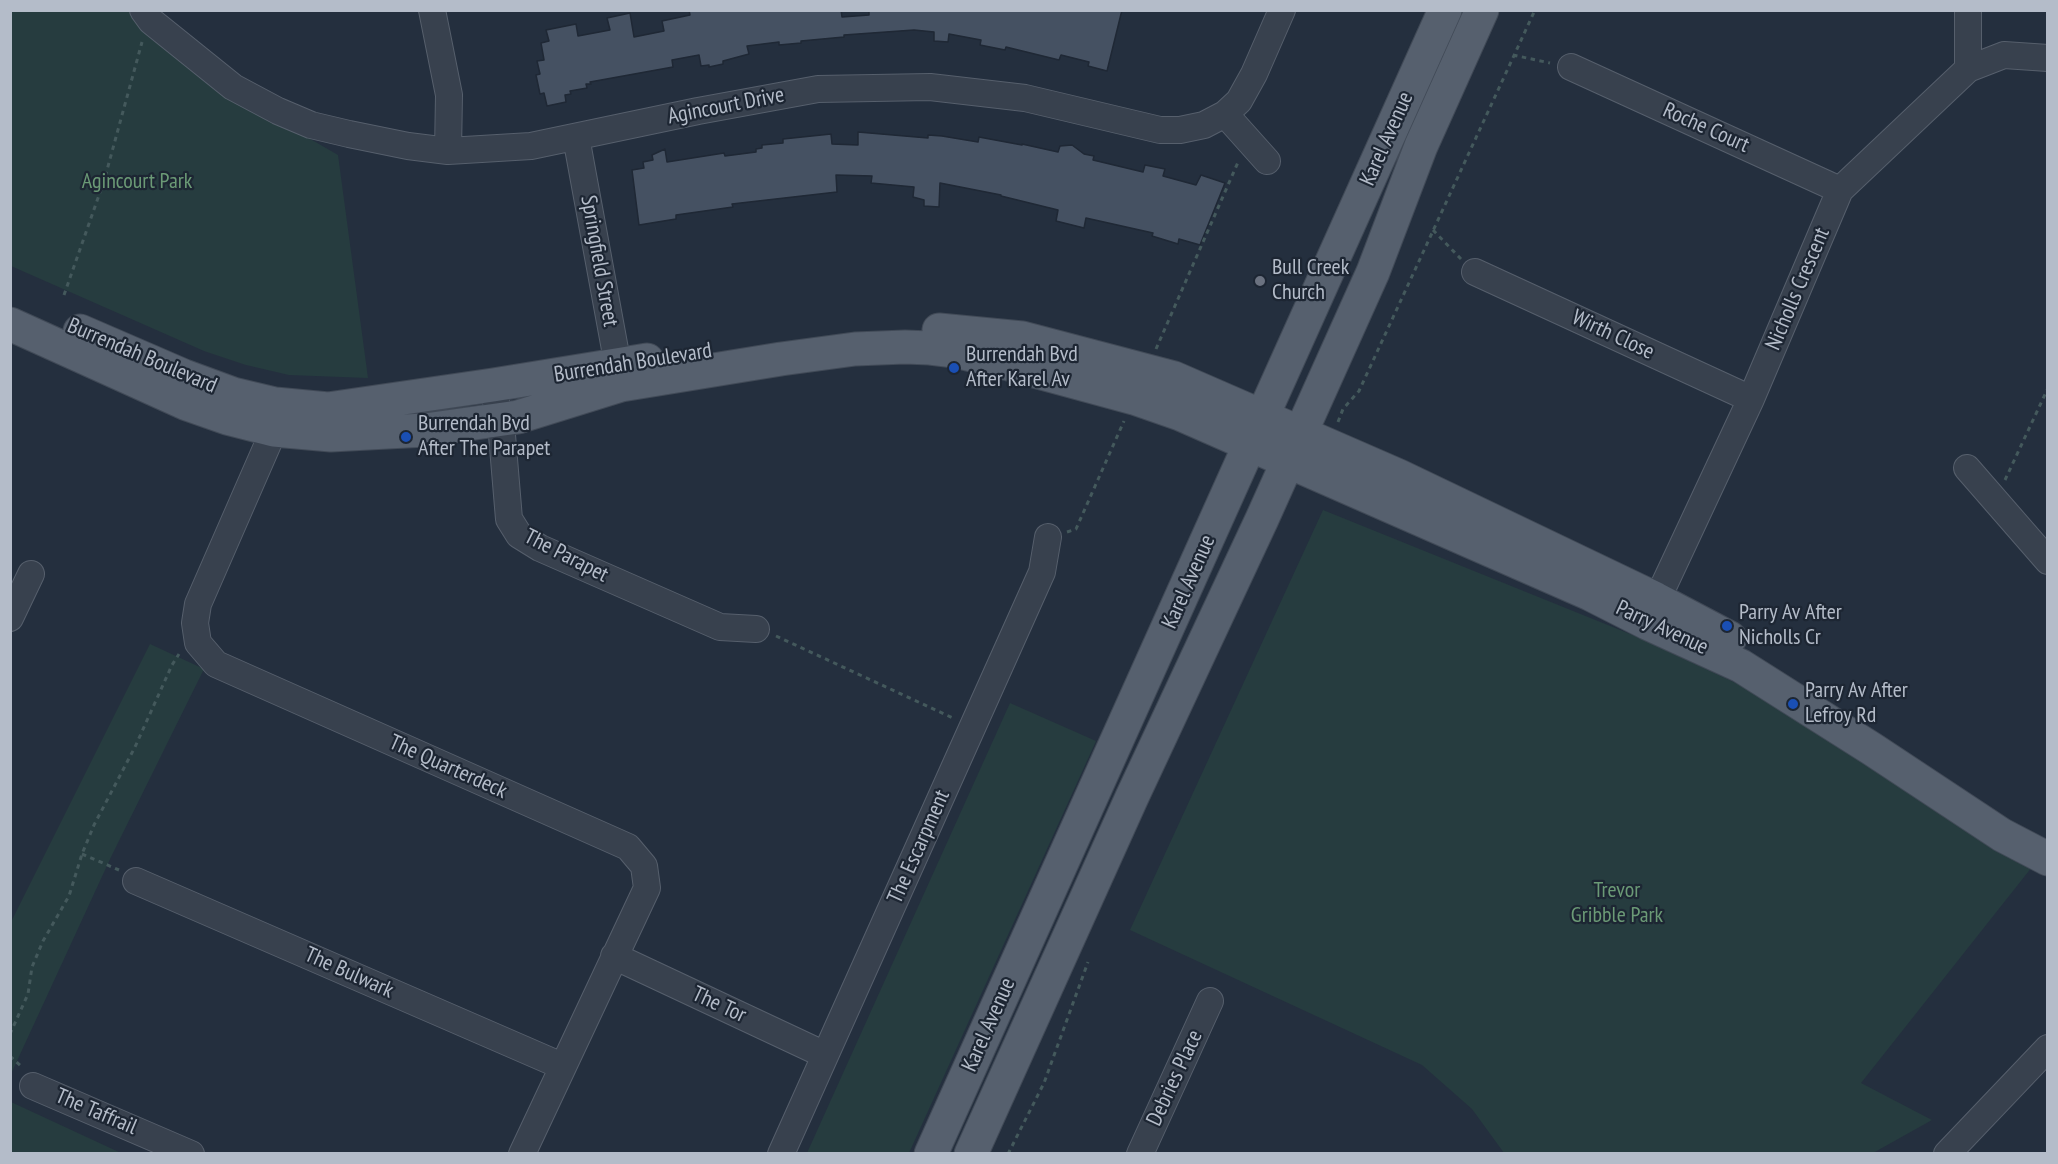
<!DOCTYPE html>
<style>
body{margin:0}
#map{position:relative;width:2058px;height:1164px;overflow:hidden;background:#242f3e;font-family:"PT Sans Narrow",sans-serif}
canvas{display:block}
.frame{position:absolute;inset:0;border:12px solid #b4bcc9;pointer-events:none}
</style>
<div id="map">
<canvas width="2058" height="1164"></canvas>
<div class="frame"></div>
</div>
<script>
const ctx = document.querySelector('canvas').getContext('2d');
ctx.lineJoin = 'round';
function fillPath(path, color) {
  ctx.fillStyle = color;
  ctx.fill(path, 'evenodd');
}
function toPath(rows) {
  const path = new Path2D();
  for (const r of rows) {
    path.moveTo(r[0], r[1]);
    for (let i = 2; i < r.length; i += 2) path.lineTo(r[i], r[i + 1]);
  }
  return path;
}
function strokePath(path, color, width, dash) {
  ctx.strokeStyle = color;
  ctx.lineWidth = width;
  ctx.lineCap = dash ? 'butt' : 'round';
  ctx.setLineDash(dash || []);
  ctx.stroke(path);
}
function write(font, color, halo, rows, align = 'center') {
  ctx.font = font + ' "PT Sans Narrow",sans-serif';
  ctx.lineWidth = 4.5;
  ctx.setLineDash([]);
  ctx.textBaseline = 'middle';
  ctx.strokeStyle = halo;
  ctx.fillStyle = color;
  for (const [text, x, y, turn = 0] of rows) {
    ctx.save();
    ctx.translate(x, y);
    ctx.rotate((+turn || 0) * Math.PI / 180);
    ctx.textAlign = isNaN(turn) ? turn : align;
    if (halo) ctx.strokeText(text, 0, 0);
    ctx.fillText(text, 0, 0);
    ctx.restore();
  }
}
const green = toPath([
 [11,11,130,11,151,39,234,95,338,155,368,378,289,375,246,365,204,351,11,266],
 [1323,510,1635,636,1742,686,2032,867,1861,1083,1932,1120,1873,1153,1504,1153,1472,1109,1422,1065,1130,930],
 [150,644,204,669,111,857,11,1074,11,922],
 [1010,703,1096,741,909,1153,807,1153],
 [11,1102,121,1153,11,1153]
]);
const building = toPath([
 [689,10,841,10,842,17,869,15,869,10,1122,10,1107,71,1088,66,1089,62,1061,55,1059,60,1006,47,1005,50,980,45,981,40,949,34,948,42,934,41,934,32,914,30,844,35,844,37,801,41,801,43,779,45,779,42,747,46,749,54,723,61,723,64,709,67,709,65,701,66,699,55,672,60,673,67,590,82,591,84,586,84,587,88,570,91,571,94,565,95,566,102,547,106,544,93,540,94,536,75,540,74,537,61,544,60,541,43,549,41,546,30,576,24,578,36,610,30,607,18,630,13,634,37,664,31,662,21,690,15,689,10],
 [858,132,928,138,928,135,942,136,978,142,979,137,1022,145,1022,144,1058,152,1060,146,1072,145,1084,154,1094,156,1093,160,1143,172,1145,165,1165,169,1163,176,1196,185,1201,175,1225,183,1200,245,1179,239,1178,244,1152,236,1153,233,1086,218,1084,228,1056,221,1058,210,1001,196,1001,195,940,183,939,207,924,206,924,200,913,197,914,187,871,183,872,176,836,175,837,192,732,204,733,207,676,215,676,219,639,225,632,170,644,168,643,162,653,160,652,155,665,149,667,162,724,153,725,156,756,152,756,149,762,148,762,145,783,143,783,139,831,134,832,144,858,145,858,132]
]);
const path = toPath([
 [1513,55,1550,63],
 [1433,230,1461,259],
 [64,295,104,181,142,42],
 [1156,349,1239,160],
 [1338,422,1343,409,1359,391,1535,10],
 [2005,480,2048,388],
 [1067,532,1076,529,1124,421],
 [776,636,955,719],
 [82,854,119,870],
 [10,1034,28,994,32,967,43,941,69,896,82,854,94,825,135,747,172,665,179,654],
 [10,1056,22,1067],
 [1008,1154,1044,1083,1088,962]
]);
const minor = toPath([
 [143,10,151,21,233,87,278,111,311,125,349,134,408,146,448,151,531,146,698,111,818,89,930,87,1025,98,1160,130,1180,130,1204,125,1225,114,1239,101,1254,74,1282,10],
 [432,10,449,95,448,151],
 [1571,67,1840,190],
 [1968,69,1968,10],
 [1225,114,1267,161],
 [576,137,621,382],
 [1475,272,1751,399],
 [493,385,502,435,509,519,519,535,540,548,720,627,756,629],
 [275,414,274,430,198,604,195,623,198,643,216,664,628,847,644,866,647,888,522,1154],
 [1967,468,2048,561],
 [1649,617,1751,399,1840,190,1968,69,2004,55,2048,58],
 [10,618,31,574],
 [136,881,562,1066],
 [614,956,825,1055],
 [33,1086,191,1154],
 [781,1154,1042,572,1048,537],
 [1140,1154,1210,1001],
 [1947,1154,2048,1048]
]);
const major = toPath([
 [10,324,187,404,227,418,274,430,331,435,425,430,518,417,621,385,781,359,855,349,905,347,930,348,955,351,1009,364,1134,398,1180,414,1590,594,1647,623,1741,666,1872,749,2002,835,2048,859],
 [939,330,1022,338,1174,378,1399,476,1656,599,1730,638],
 [80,331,184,376,233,394,275,404,328,409,493,385,647,360],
 [931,1154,1445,10],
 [971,1154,1132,797,1262,519,1373,272,1421,146,1482,10]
]);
const markers = [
 [1260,281,6,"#6b7280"],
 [954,368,6,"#1a4fb4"],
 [406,437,6,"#1a4fb4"],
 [1727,626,6,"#1a4fb4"],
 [1793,704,6,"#1a4fb4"]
];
const streetNames = [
 ["Agincourt Drive",726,106,-11],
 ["Roche Court",1706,128,24],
 ["Karel Avenue",1387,139,-66],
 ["Springfield Street",599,261,80],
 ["Nicholls Crescent",1798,289,-67],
 ["Wirth Close",1613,335,25],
 ["Burrendah Boulevard",142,356,23],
 ["Burrendah Boulevard",633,363,-9],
 ["The Parapet",566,556,27],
 ["Karel Avenue",1189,582,-66],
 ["Parry Avenue",1662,628,25],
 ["The Quarterdeck",448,767,24],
 ["The Escarpment",919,847,-66],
 ["The Bulwark",349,973,24],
 ["The Tor",719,1005,25],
 ["Karel Avenue",989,1025,-66],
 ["Debries Place",1175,1078,-65],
 ["The Taffrail",96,1112,23]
];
const parkNames = [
 ["Agincourt Park",137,182],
 ["Trevor",1617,891],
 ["Gribble Park",1617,916]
];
const poiNames = [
 ["Bull Creek",1272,268],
 ["Church",1272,293],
 ["Burrendah Bvd",966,355],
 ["After Karel Av",966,380],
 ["Burrendah Bvd",418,424],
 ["After The Parapet",418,449],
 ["Parry Av After",1739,613],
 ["Nicholls Cr",1739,638],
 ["Parry Av After",1805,691],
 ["Lefroy Rd",1805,716]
];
fillPath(green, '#263c3f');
fillPath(building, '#455162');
strokePath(building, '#1f2835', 1.5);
strokePath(minor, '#565f6c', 28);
strokePath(major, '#414a57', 35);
strokePath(path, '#44595c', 3, [4.5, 4.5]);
strokePath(minor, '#38414e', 26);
strokePath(major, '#56606e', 33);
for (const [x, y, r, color] of markers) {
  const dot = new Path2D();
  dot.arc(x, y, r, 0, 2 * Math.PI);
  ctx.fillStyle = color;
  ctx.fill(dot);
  strokePath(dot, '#1d2633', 2);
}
write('22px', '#b4bcc9', '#1d2633', streetNames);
write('22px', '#6b9a76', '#1d2633', parkNames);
write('22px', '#b4bcc9', '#1d2633', poiNames, 'left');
</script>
